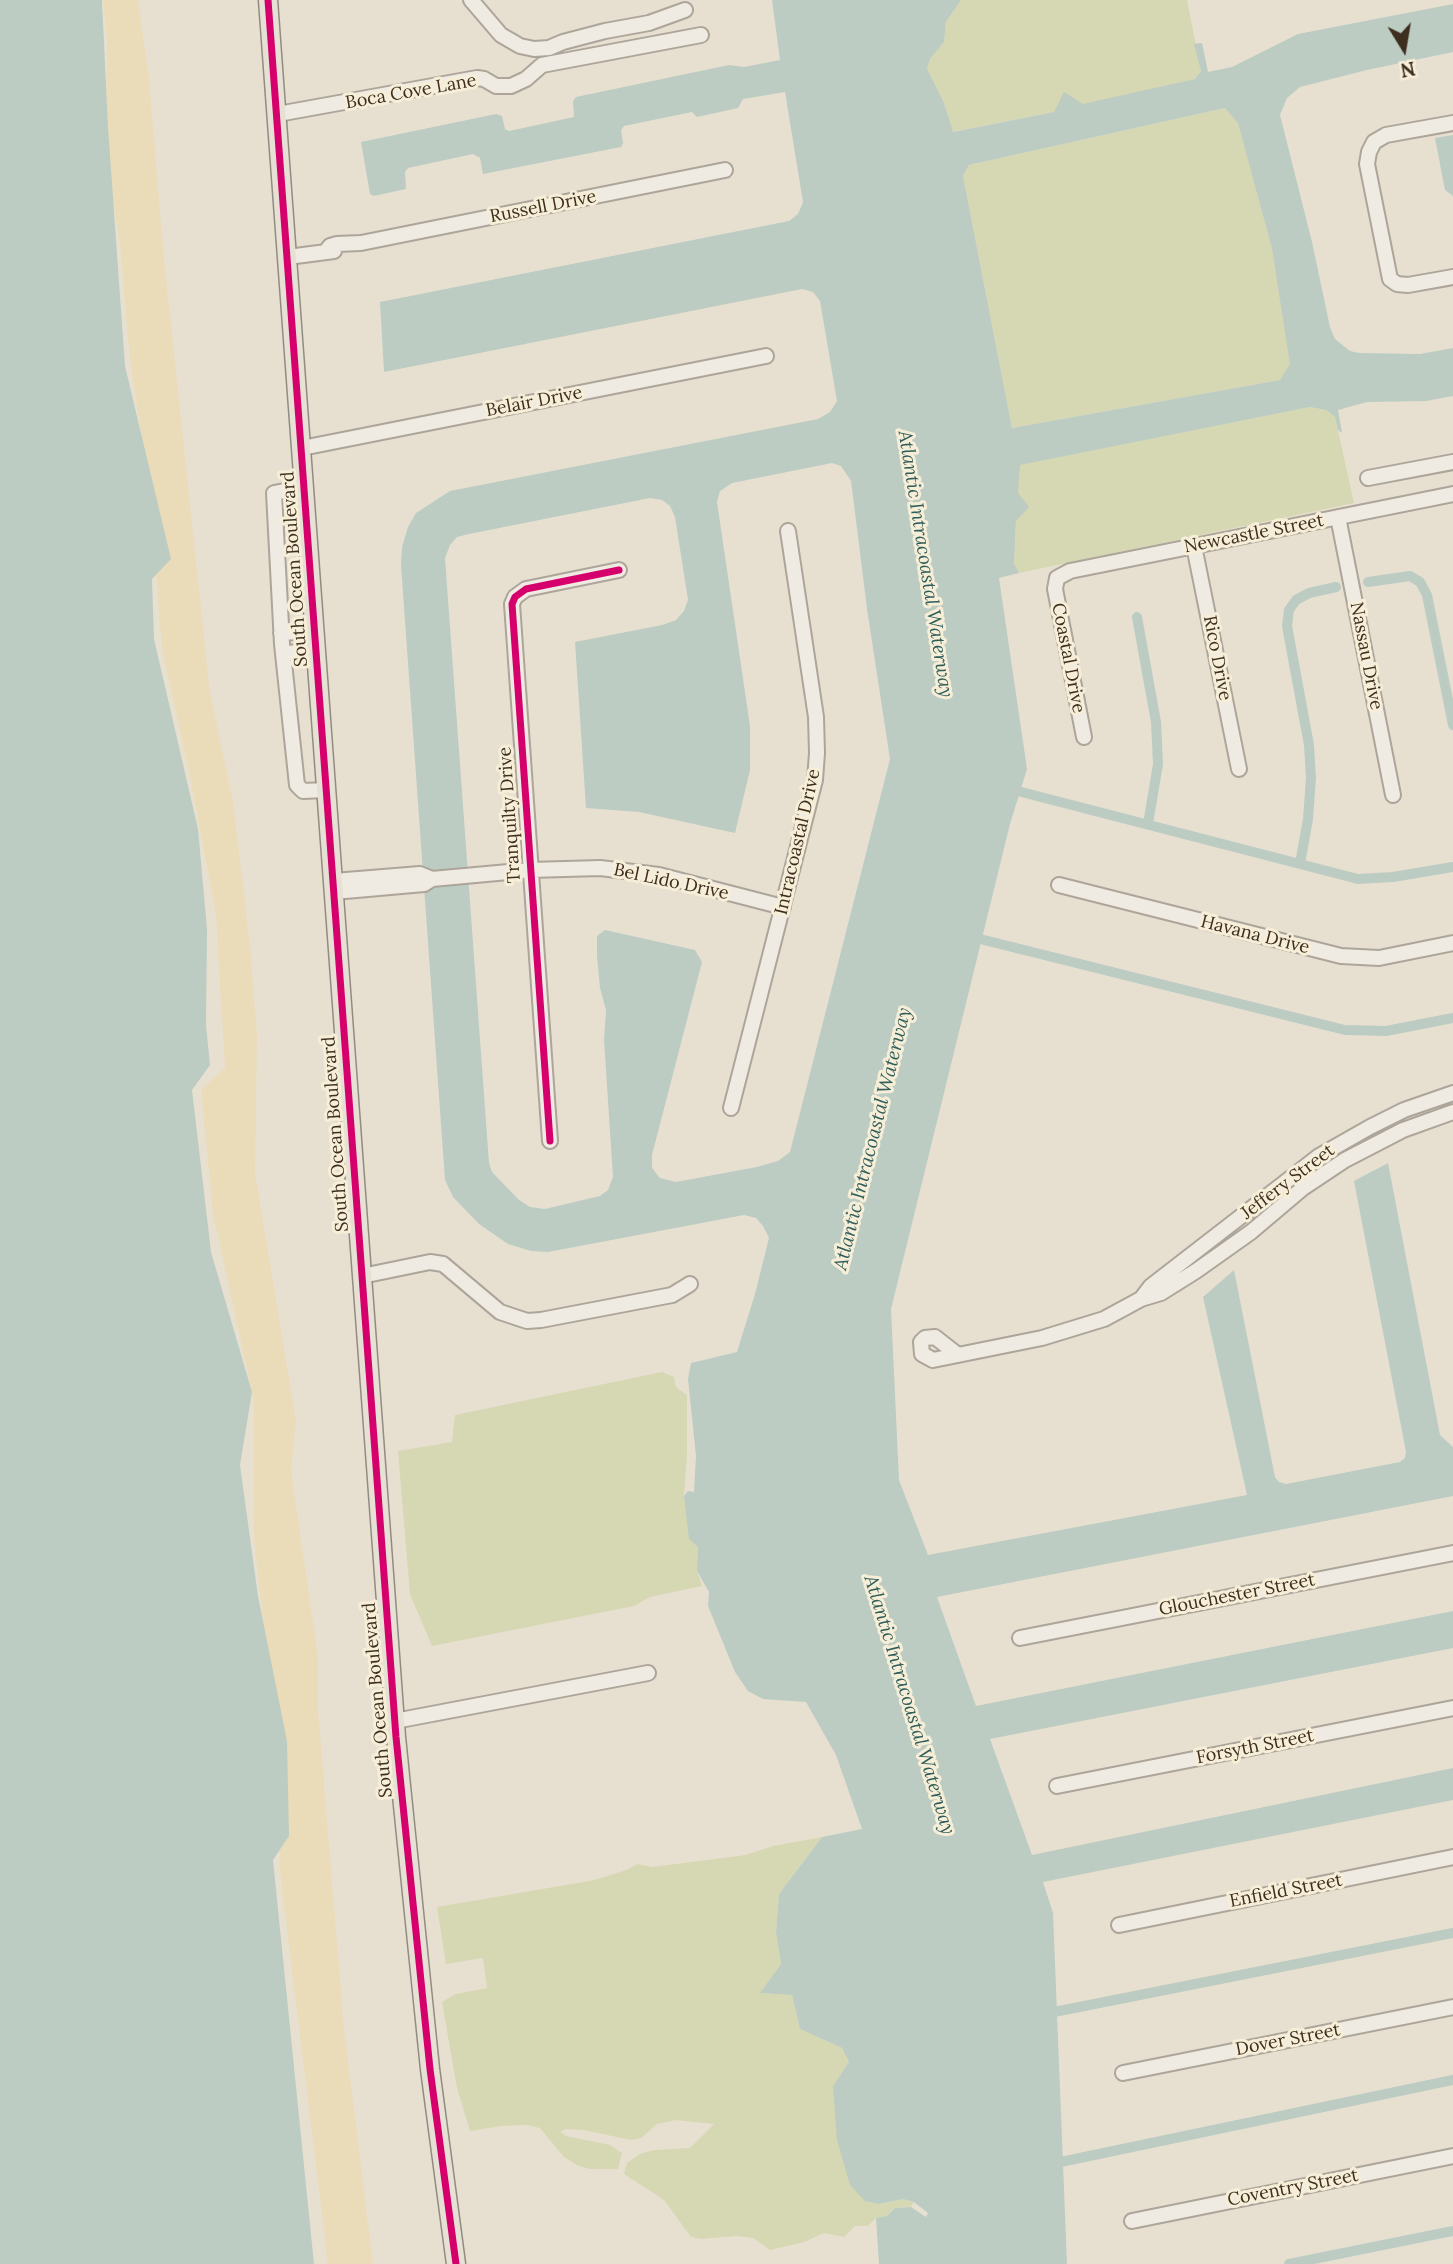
<!DOCTYPE html>
<style>
body{margin:0}
#map{position:relative;width:1453px;height:2264px;overflow:hidden;background:#e7e0d1;font-family:Lora,serif}
canvas{display:block}
.north{position:absolute;left:1369px;top:14px;width:70px;height:70px;-webkit-text-stroke:5px #f7eed8;paint-order:stroke;rotate:169deg;font-size:19px;font-weight:700;line-height:28px;text-align:center;color:#3d2e20}
.north::after{content:'';display:block;margin:auto;width:24px;height:32px;background:#3d2e20;clip-path:polygon(50% 0,100% 100%,50% 72%,0 100%)}
</style>
<div id="map">
<canvas width="1453" height="2264"></canvas>
<div class="north">N</div>
</div>
<script>
const ctx = document.querySelector('canvas').getContext('2d');
ctx.lineJoin = 'round';
function fillPath(path, color) {
  ctx.fillStyle = color;
  ctx.fill(path, 'evenodd');
}
function toPath(rows) {
  const path = new Path2D();
  for (const r of rows) {
    path.moveTo(r[0], r[1]);
    for (let i = 2; i < r.length; i += 2) path.lineTo(r[i], r[i + 1]);
  }
  return path;
}
function strokePath(path, color, width, dash) {
  ctx.strokeStyle = color;
  ctx.lineWidth = width;
  ctx.lineCap = dash ? 'butt' : 'round';
  ctx.setLineDash(dash || []);
  ctx.stroke(path);
}
function write(font, color, halo, rows, align = 'center') {
  ctx.font = font + ' Lora,serif';
  ctx.lineWidth = 6;
  ctx.setLineDash([]);
  ctx.textBaseline = 'middle';
  ctx.strokeStyle = halo;
  ctx.fillStyle = color;
  for (const [text, x, y, turn = 0] of rows) {
    ctx.save();
    ctx.translate(x, y);
    ctx.rotate((+turn || 0) * Math.PI / 180);
    ctx.textAlign = isNaN(turn) ? turn : align;
    if (halo) ctx.strokeText(text, 0, 0);
    ctx.fillText(text, 0, 0);
    ctx.restore();
  }
}
const green = toPath([
 [961,0,1187,0,1201,71,1195,79,1054,112,952,132,944,103,927,68,930,59,944,42,946,22],
 [1225,108,1238,122,1272,249,1291,364,1280,380,1012,428,963,176,969,165],
 [1310,407,1326,410,1335,417,1354,503,1019,573,1014,563,1019,465],
 [662,1372,674,1377,676,1387,687,1395,687,1454,684,1496,698,1547,697,1571,702,1586,650,1597,634,1606,432,1646,410,1594,398,1451,452,1442,455,1415],
 [822,1837,779,1894,776,1932,781,1964,761,1993,792,1995,800,2029,842,2048,849,2062,833,2086,879,2204,903,2199,914,2202,911,2207,895,2208,887,2216,876,2218,868,2226,855,2226,844,2237,824,2233,804,2242,770,2250,753,2238,737,2236,701,2239,691,2237,664,2200,624,2174,627,2163,640,2154,654,2150,690,2148,714,2124,676,2120,657,2124,641,2138,631,2140,584,2130,565,2129,560,2132,566,2136,610,2145,622,2153,618,2169,589,2169,577,2165,564,2157,540,2128,527,2125,501,2126,470,2131,457,2088,442,2002,456,1994,487,1988,483,1958,446,1964,437,1907,595,1880,626,1870,638,1864,652,1867,746,1855,773,1846]
]);
const sand = toPath([
 [103,0,138,0,149,79,163,249,210,694,233,801,250,946,257,1035,255,1173,296,1421,291,1471,318,1657,318,1710,344,2030,373,2264,328,2264,280,1872,275,1727,254,1539,254,1401,213,1213,201,1090,225,1068,216,915,189,771,162,649,149,483,130,360,120,245,106,153,107,39]
]);
const water = toPath([
 [0,0,102,0,108,127,125,366,171,559,152,579,154,639,198,829,207,929,206,1025,210,1065,192,1090,211,1252,252,1392,240,1465,258,1596,287,1741,289,1836,273,1860,314,2264,0,2264],
 [772,0,961,0,946,22,944,42,930,59,927,68,944,103,953,132,1054,112,1064,92,1083,104,1195,79,1201,71,1194,44,1202,43,1208,72,1232,67,1298,34,1453,4,1453,52,1367,70,1300,87,1287,98,1280,115,1312,242,1330,327,1335,339,1350,351,1359,353,1420,354,1453,348,1453,396,1426,401,1367,402,1338,410,1342,433,1338,430,1335,417,1326,410,1310,407,1020,465,1018,493,1029,507,1016,521,1014,563,1019,573,999,578,1027,769,1010,824,891,1309,899,1480,928,1555,1247,1495,1203,1297,1234,1270,1275,1477,1279,1482,1286,1484,1400,1462,1405,1458,1406,1452,1354,1181,1388,1163,1440,1435,1453,1447,1453,1496,937,1597,976,1706,1453,1611,1453,1648,990,1739,1032,1855,1453,1768,1453,1800,1043,1882,1053,1913,1067,2264,879,2264,876,2218,887,2216,895,2208,911,2207,926,2217,928,2213,914,2202,903,2199,879,2204,865,2201,850,2185,837,2140,833,2086,849,2062,842,2048,800,2029,792,1995,760,1993,781,1964,776,1932,779,1894,822,1837,862,1829,836,1755,806,1702,763,1699,748,1691,735,1672,708,1606,709,1592,697,1571,698,1547,689,1539,684,1496,688,1491,694,1492,696,1456,688,1379,691,1363,737,1352,755,1294,769,1238,763,1226,756,1218,744,1215,548,1252,531,1251,508,1244,479,1224,453,1197,445,1180,401,565,402,547,408,527,416,513,450,491,818,419,830,412,837,401,820,301,813,292,802,289,384,372,380,302,789,221,798,214,803,202,785,92,743,99,738,108,697,117,692,112,624,126,621,130,623,143,621,147,483,174,480,158,473,154,408,168,405,172,406,189,374,196,370,194,361,142,496,114,502,116,505,129,509,131,574,117,573,101,576,97,729,65,744,67,780,60],
 [1225,108,1238,123,1272,249,1290,364,1280,380,1012,428,963,176,969,165],
 [832,463,841,466,851,481,867,609,890,759,790,1152,778,1161,757,1167,676,1182,660,1178,652,1168,652,1155,702,962,695,950,605,930,597,936,597,956,600,988,606,1010,604,1040,613,1177,608,1190,600,1196,545,1209,530,1207,519,1200,492,1172,489,1163,445,558,450,545,457,537,469,534,650,498,662,500,670,506,675,517,688,600,684,611,676,620,662,625,575,642,586,808,639,812,735,833,750,770,750,726,717,502,720,491,732,483],
 [1453,135,1453,196,1445,190,1435,138]
]);
const canal = toPath([
 [1368,582,1410,576,1420,582,1427,595,1453,725],
 [1137,617,1156,722,1158,764,1148,824],
 [1006,788,1358,879,1393,877,1453,867],
 [1300,864,1308,819,1311,778,1309,745,1287,626,1289,610,1296,600,1309,593,1336,587],
 [968,936,1345,1030,1386,1031,1453,1018],
 [1044,2014,1453,1933],
 [1051,2164,1453,2080],
 [1289,2264,1453,2231]
]);
const minor = toPath([
 [471,0,501,35,520,46,534,49,549,48,563,42,605,31,649,23,685,10],
 [278,114,477,78,484,79,496,86,511,86,526,79,542,65,701,35],
 [1453,123,1386,135,1374,142,1369,152,1367,164,1390,279,1397,284,1408,285,1453,277],
 [326,251,330,246,337,244,361,243,725,170],
 [288,257,334,251],
 [302,448,766,356],
 [1368,478,1453,462],
 [305,487,274,493,282,644,297,785,303,791,327,790],
 [1338,517,1393,795],
 [1194,546,1239,769],
 [281,633,315,631],
 [283,654,317,649],
 [1084,737,1055,589,1057,578,1070,571,1453,494],
 [334,881,420,874,432,879,530,870,600,868,659,875,783,907],
 [1059,885,1341,956,1379,958,1453,943],
 [334,892,424,884,432,879],
 [731,1108,815,780,817,753,816,717,788,531],
 [550,1141,512,604,515,597,526,589,619,570],
 [362,1276,430,1262,443,1264,500,1312,527,1321,541,1320,672,1295,690,1284],
 [1141,1299,1151,1286,1319,1156,1370,1127,1404,1110,1453,1093],
 [958,1355,935,1337,925,1338,921,1342,922,1354,933,1360,1042,1338,1104,1319,1141,1299,1161,1293,1196,1271,1251,1232,1303,1188,1345,1160,1403,1130,1453,1112],
 [1020,1638,1453,1553],
 [395,1721,648,1673],
 [1057,1786,1453,1708],
 [1119,1925,1453,1857],
 [1123,2073,1453,2007],
 [1132,2221,1453,2156]
]);
const major = toPath([
 [268,0,396,1737,430,2069,456,2264]
]);
const cycleway = toPath([
 [268,0,396,1737,430,2069,456,2264],
 [550,1141,512,604,515,597,526,589,619,570]
]);
const streetNames = [
 ["Boca Cove Lane",411,92,-10],
 ["Russell Drive",543,207,-11],
 ["Belair Drive",534,402,-11],
 ["Newcastle Street",1254,534,-11],
 ["South Ocean Boulevard",295,569,-94],
 ["Nassau Drive",1366,656,79],
 ["Coastal Drive",1068,658,79],
 ["Rico Drive",1217,658,79],
 ["Tranquilty Drive",510,815,-94],
 ["Intracoastal Drive",798,842,-77],
 ["Bel Lido Drive",671,882,12],
 ["Havana Drive",1255,935,14],
 ["South Ocean Boulevard",336,1134,-94],
 ["Jeffery Street",1288,1182,-37],
 ["Glouchester Street",1237,1595,-11],
 ["South Ocean Boulevard",378,1700,-95],
 ["Forsyth Street",1255,1747,-11],
 ["Enfield Street",1286,1891,-11],
 ["Dover Street",1288,2040,-11],
 ["Coventry Street",1293,2188,-11]
];
const waterNames = [
 ["Atlantic Intracoastal Waterway",925,564,81],
 ["Atlantic Intracoastal Waterway",873,1139,-76],
 ["Atlantic Intracoastal Waterway",909,1705,73]
];
fillPath(green, '#d6d7b3');
fillPath(sand, '#eadcb9');
fillPath(water, '#bcccc2');
strokePath(canal, '#bcccc2', 10);
strokePath(minor, '#ada599', 18);
strokePath(major, '#928b80', 21);
strokePath(minor, '#efebe3', 14);
strokePath(major, '#e6e1d4', 18);
strokePath(cycleway, '#d6006c', 7);
write('18px', '#3d2e20', '#f7eed8', streetNames);
write('italic 19px', '#2f5d5a', '#f7eed8', waterNames);
</script>
